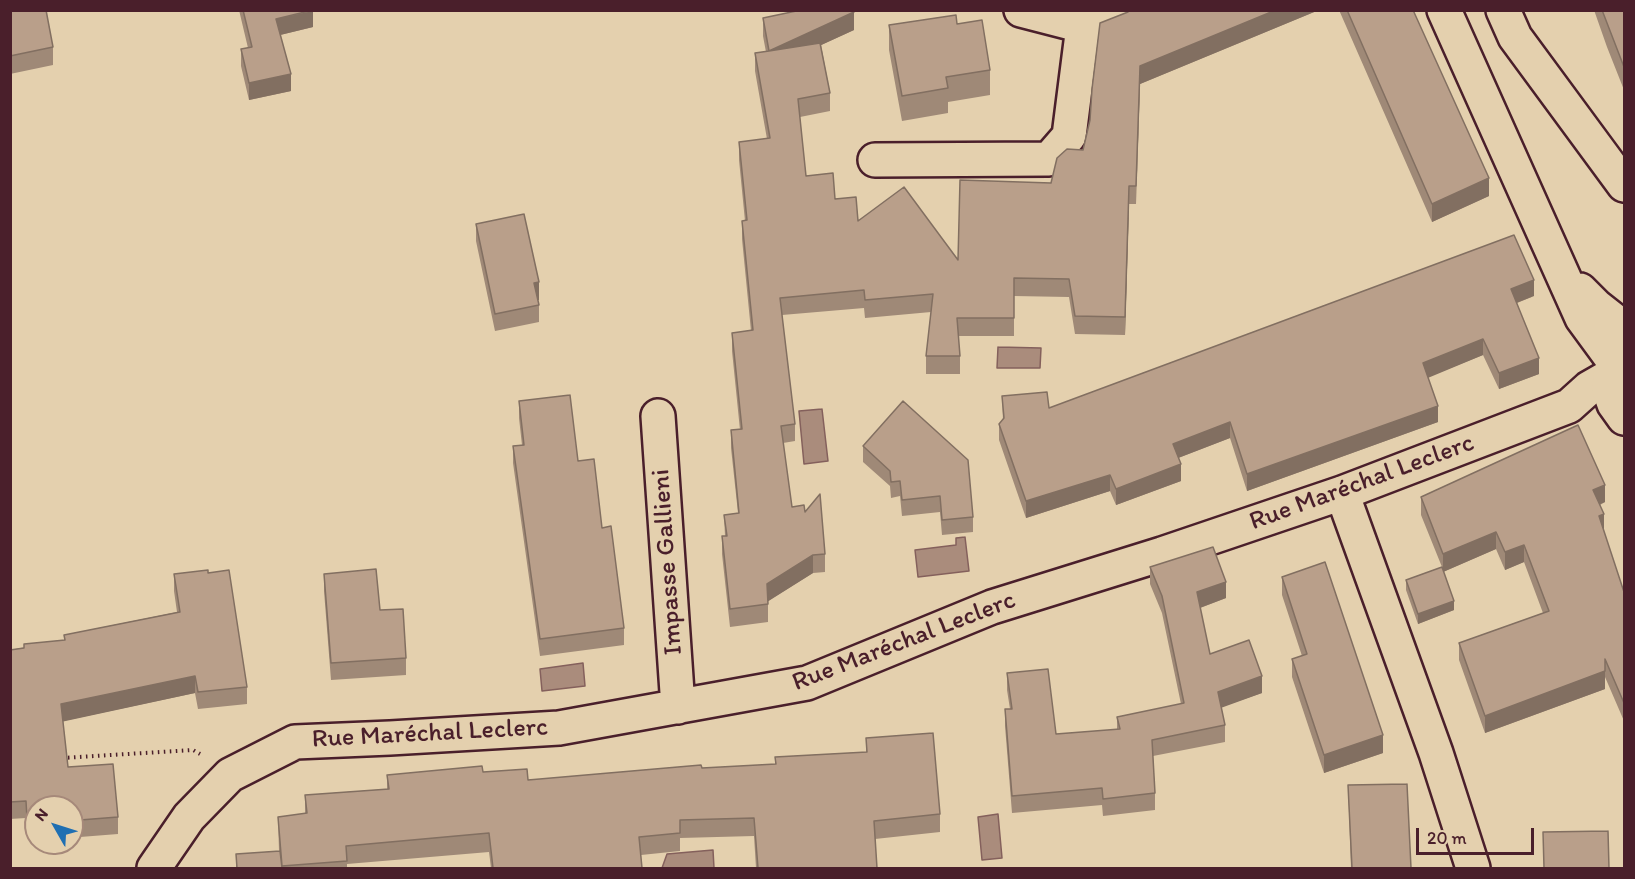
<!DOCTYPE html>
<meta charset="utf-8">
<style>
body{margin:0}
#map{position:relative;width:1635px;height:879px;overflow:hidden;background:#e4d0ae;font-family:Itim,sans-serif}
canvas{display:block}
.frame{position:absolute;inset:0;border:12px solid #4a1f2b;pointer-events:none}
.north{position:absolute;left:24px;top:795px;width:60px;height:60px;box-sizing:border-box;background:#e4d0ae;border:2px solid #a6897a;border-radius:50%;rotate:309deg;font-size:16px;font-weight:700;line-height:24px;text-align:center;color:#4a1f2b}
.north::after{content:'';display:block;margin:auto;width:21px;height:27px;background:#1f6fb2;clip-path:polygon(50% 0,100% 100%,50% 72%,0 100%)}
.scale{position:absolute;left:1416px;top:828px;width:118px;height:27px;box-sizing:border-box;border:3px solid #4a1f2b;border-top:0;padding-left:8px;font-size:18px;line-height:21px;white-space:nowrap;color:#4a1f2b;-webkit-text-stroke:4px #e4d0ae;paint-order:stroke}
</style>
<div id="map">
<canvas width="1635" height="879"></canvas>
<div class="frame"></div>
<div class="north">N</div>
<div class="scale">20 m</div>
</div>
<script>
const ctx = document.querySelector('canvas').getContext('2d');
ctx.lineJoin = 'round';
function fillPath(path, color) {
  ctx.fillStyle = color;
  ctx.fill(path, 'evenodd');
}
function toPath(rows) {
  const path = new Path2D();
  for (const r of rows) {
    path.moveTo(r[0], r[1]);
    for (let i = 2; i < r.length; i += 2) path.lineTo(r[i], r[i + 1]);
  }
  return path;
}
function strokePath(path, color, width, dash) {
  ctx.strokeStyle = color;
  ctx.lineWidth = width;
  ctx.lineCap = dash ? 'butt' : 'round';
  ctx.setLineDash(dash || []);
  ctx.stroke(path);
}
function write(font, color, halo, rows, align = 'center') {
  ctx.font = font + ' Itim,sans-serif';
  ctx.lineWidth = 4.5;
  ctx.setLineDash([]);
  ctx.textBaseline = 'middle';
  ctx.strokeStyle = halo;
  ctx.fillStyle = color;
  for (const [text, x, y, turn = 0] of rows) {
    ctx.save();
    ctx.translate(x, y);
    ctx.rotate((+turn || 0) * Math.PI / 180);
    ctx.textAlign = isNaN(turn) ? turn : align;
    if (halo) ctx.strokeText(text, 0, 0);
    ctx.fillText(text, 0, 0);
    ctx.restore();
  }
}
const water = toPath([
 [998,347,1041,348,1040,368,997,368,998,347],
 [822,409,828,461,804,464,799,411,822,409],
 [965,537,969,571,918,577,915,550,956,545,956,538,965,537],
 [583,663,585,686,542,691,540,669,583,663],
 [998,814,1002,858,982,860,978,817,998,814],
 [713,850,714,868,662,868,667,854,713,850]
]);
const path = toPath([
 [62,758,193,750,200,754]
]);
const minor = toPath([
 [1021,10,1083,26,1120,10],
 [1503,10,1515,37,1624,185],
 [875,160,1049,159,1069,136,1083,26],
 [658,416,678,707],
 [1342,493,1436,753,1473,868],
 [154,868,189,817,230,775,295,742,390,738,559,728,807,683,992,607,1162,554,1342,493,1569,406,1589,388,1610,376]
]);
const secondary = toPath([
 [1444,10,1582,318,1615,363],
 [1580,290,1596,306,1624,328],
 [1624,351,1615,363,1610,376,1609,390,1614,404,1624,418]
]);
const wall = toPath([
 [10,10,53,47,53,65,10,74],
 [239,10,313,10,313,27,280,35,291,91,249,100,241,66,241,49,248,48],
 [1128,10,1319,10,1140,84,1136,204,1129,204,1125,335,1075,334,1069,297,1014,296,1014,336,958,336,960,356,960,374,926,374,926,356,931,312,865,318,864,308,782,315,795,424,795,441,783,443,792,507,805,512,825,554,825,572,813,573,768,601,768,622,730,627,722,554,722,536,725,536,724,515,738,513,731,448,731,430,740,430,732,351,732,333,751,331,742,239,742,221,745,221,739,160,739,142,767,139,755,71,755,53,766,52,763,36,763,18,854,30,821,45,830,93,830,111,800,117,806,176,835,199,858,221,958,260,1051,183,1083,150],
 [1339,10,1413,10,1489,196,1432,222],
 [1594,10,1624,10,1624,90,1607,47],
 [957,24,990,70,990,95,948,102,948,113,902,121,889,50,889,25],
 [1624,98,1624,126,1623,123,1623,99],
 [476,224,539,300,538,300,539,305,539,322,495,331,476,241],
 [1534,296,1517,303,1539,374,1499,389,1483,355,1428,377,1438,422,1247,491,1230,438,1178,458,1181,481,1116,505,1110,491,1026,518,999,440,999,424,1003,420,1002,396,1049,408],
 [519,401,578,461,602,528,624,628,624,645,540,656,513,463,513,446,522,445,519,418],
 [863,446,973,517,973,532,942,535,940,512,902,516,900,496,891,498,890,486,863,462],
 [1421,497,1605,502,1600,505,1604,532,1624,592,1624,721,1605,677,1605,689,1485,733,1459,660,1459,643,1543,613,1524,562,1505,570,1496,549,1443,572,1454,610,1418,624,1406,590,1406,580,1442,567,1421,515],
 [1150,567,1226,598,1200,608,1210,654,1262,693,1221,707,1225,725,1225,742,1153,756,1155,793,1155,810,1103,816,1102,805,1012,813,1005,726,1005,709,1010,709,1007,690,1007,673,1056,734,1117,730,1117,717,1181,704,1162,613,1150,584],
 [208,573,247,687,247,704,198,709,195,693,63,721,68,767,118,817,118,834,80,837,79,831,72,832,72,807,36,807,36,835,27,836,26,818,10,819,10,650,64,640,64,635,177,612,174,591,174,574],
 [324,574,380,610,406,658,406,675,331,680,324,591],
 [1282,577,1383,753,1324,773,1292,677,1292,659,1302,656,1282,595],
 [866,738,940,814,940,832,875,839,877,868,756,868,754,836,680,838,680,851,641,855,642,868,491,868,489,852,347,864,347,868,236,868,236,854,279,851,278,817,305,814,305,795,387,789,387,775,483,772,528,780,775,764,775,757,866,752],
 [1348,785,1411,868,1351,868]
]);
const shadedWall = toPath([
 [1276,10,1319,10,1140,84,1136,204,1140,66],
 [313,11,313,27,276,36,276,19],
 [854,12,854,30,769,69,769,51],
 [291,74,291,91,249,100,249,83],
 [1489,178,1489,196,1432,222,1432,204],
 [1129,186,1129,204,1125,335,1125,317],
 [1534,280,1534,296,1511,305,1511,289],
 [539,282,539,300,534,301,534,283],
 [1483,339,1483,355,1423,380,1423,363],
 [1539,358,1539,374,1499,389,1499,373],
 [1438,406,1438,422,1247,491,1247,474],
 [1230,422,1230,438,1173,460,1173,444],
 [1181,464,1181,481,1116,505,1116,489],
 [1110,475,1110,491,1026,518,1026,501],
 [1605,485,1605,502,1593,507,1593,490],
 [1604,514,1604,532,1599,516],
 [1496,532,1496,549,1443,572,1443,554],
 [1524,545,1524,562,1505,570,1505,552],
 [813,555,813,573,767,602,767,584],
 [1226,582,1226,598,1197,609,1197,592],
 [1454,601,1454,610,1418,624,1418,614],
 [1605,671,1605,689,1485,733,1485,716],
 [195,676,195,693,61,722,61,704],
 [1262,676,1262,693,1218,709,1218,692],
 [1383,735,1383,753,1324,773,1324,755]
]);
const building = toPath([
 [10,10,46,10,53,47,10,56,10,10],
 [243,10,313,10,276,19,291,74,249,83,241,49,252,47,243,10],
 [801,10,853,10,854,12,769,51,820,43,830,93,798,99,806,176,833,173,835,199,856,197,858,221,904,187,958,260,960,180,1051,183,1057,158,1067,149,1083,150,1090,120,1092,89,1100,23,1128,12,1128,10,1276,10,1140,66,1136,186,1129,186,1125,317,1075,316,1069,279,1014,278,1014,318,957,318,960,356,926,356,933,294,865,300,864,290,780,298,795,424,781,426,792,507,804,505,805,512,820,494,825,554,813,555,767,584,768,604,730,609,722,536,727,536,724,515,739,513,731,430,742,429,732,333,753,330,742,221,747,220,739,142,770,138,755,53,769,51,763,18,801,10],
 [1347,10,1413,10,1489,178,1432,204,1347,10],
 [1602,10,1624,10,1624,67,1607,23,1602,10],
 [956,15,957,24,982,20,990,70,946,77,948,88,902,96,889,25,956,15],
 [524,214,539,282,534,283,539,305,495,314,476,224,524,214],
 [1514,235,1534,280,1511,289,1539,358,1499,373,1483,339,1423,363,1438,406,1247,474,1230,422,1173,444,1181,464,1116,489,1110,475,1026,501,999,424,1004,418,1002,396,1047,392,1049,408,1514,235],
 [570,395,578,461,594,459,602,528,611,526,624,628,540,639,513,446,524,445,519,401,570,395],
 [903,401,968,460,973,517,942,520,940,496,902,500,900,481,891,482,890,471,863,446,903,401],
 [1578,425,1605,485,1593,490,1604,514,1599,516,1624,592,1624,703,1605,659,1605,671,1485,716,1459,643,1549,611,1524,545,1505,552,1496,532,1443,554,1421,497,1578,425],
 [1213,547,1226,582,1197,592,1210,654,1249,640,1262,676,1218,692,1225,725,1152,740,1155,793,1103,799,1102,788,1012,796,1005,709,1012,709,1007,673,1048,669,1056,734,1120,729,1117,717,1184,703,1162,596,1150,567,1213,547],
 [1325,562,1383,735,1324,755,1292,659,1307,654,1282,577,1325,562],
 [1442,567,1454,601,1418,614,1406,580,1442,567],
 [376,569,380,610,403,609,406,658,331,663,324,574,376,569],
 [208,570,208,573,229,570,247,687,198,692,195,676,61,704,68,767,113,764,118,817,80,820,79,814,72,815,72,807,36,807,36,818,27,819,26,801,10,802,10,650,24,648,24,644,65,640,64,635,180,612,174,574,208,570],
 [933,733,940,814,874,821,877,868,758,868,754,818,680,820,680,833,639,837,642,868,493,868,489,833,346,846,347,861,282,866,278,817,307,813,305,795,389,789,387,775,482,766,483,772,527,769,528,780,701,765,702,768,776,764,775,757,867,752,866,738,933,733],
 [1407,784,1411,868,1352,868,1348,785,1407,784],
 [1608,831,1609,868,1544,868,1543,832,1608,831],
 [280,851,282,868,237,868,236,854,280,851]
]);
const streetNames = [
 ["Rue Maréchal Leclerc",1362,483,-20],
 ["Impasse Gallieni",668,562,-94],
 ["Rue Maréchal Leclerc",904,642,-21],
 ["Rue Maréchal Leclerc",430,734,-3]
];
fillPath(water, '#aa8c7c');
strokePath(water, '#84605c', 1.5);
strokePath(minor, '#4a1f2b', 38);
strokePath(secondary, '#4a1f2b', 38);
strokePath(path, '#4a1f2b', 4, [1.5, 4.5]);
strokePath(minor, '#e4d0ae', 33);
strokePath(secondary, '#e4d0ae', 33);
fillPath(wall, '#9f8977');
fillPath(shadedWall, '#826f61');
fillPath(building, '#b99f8a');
strokePath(building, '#826f61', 1.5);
write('26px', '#4a1f2b', '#e4d0ae', streetNames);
</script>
